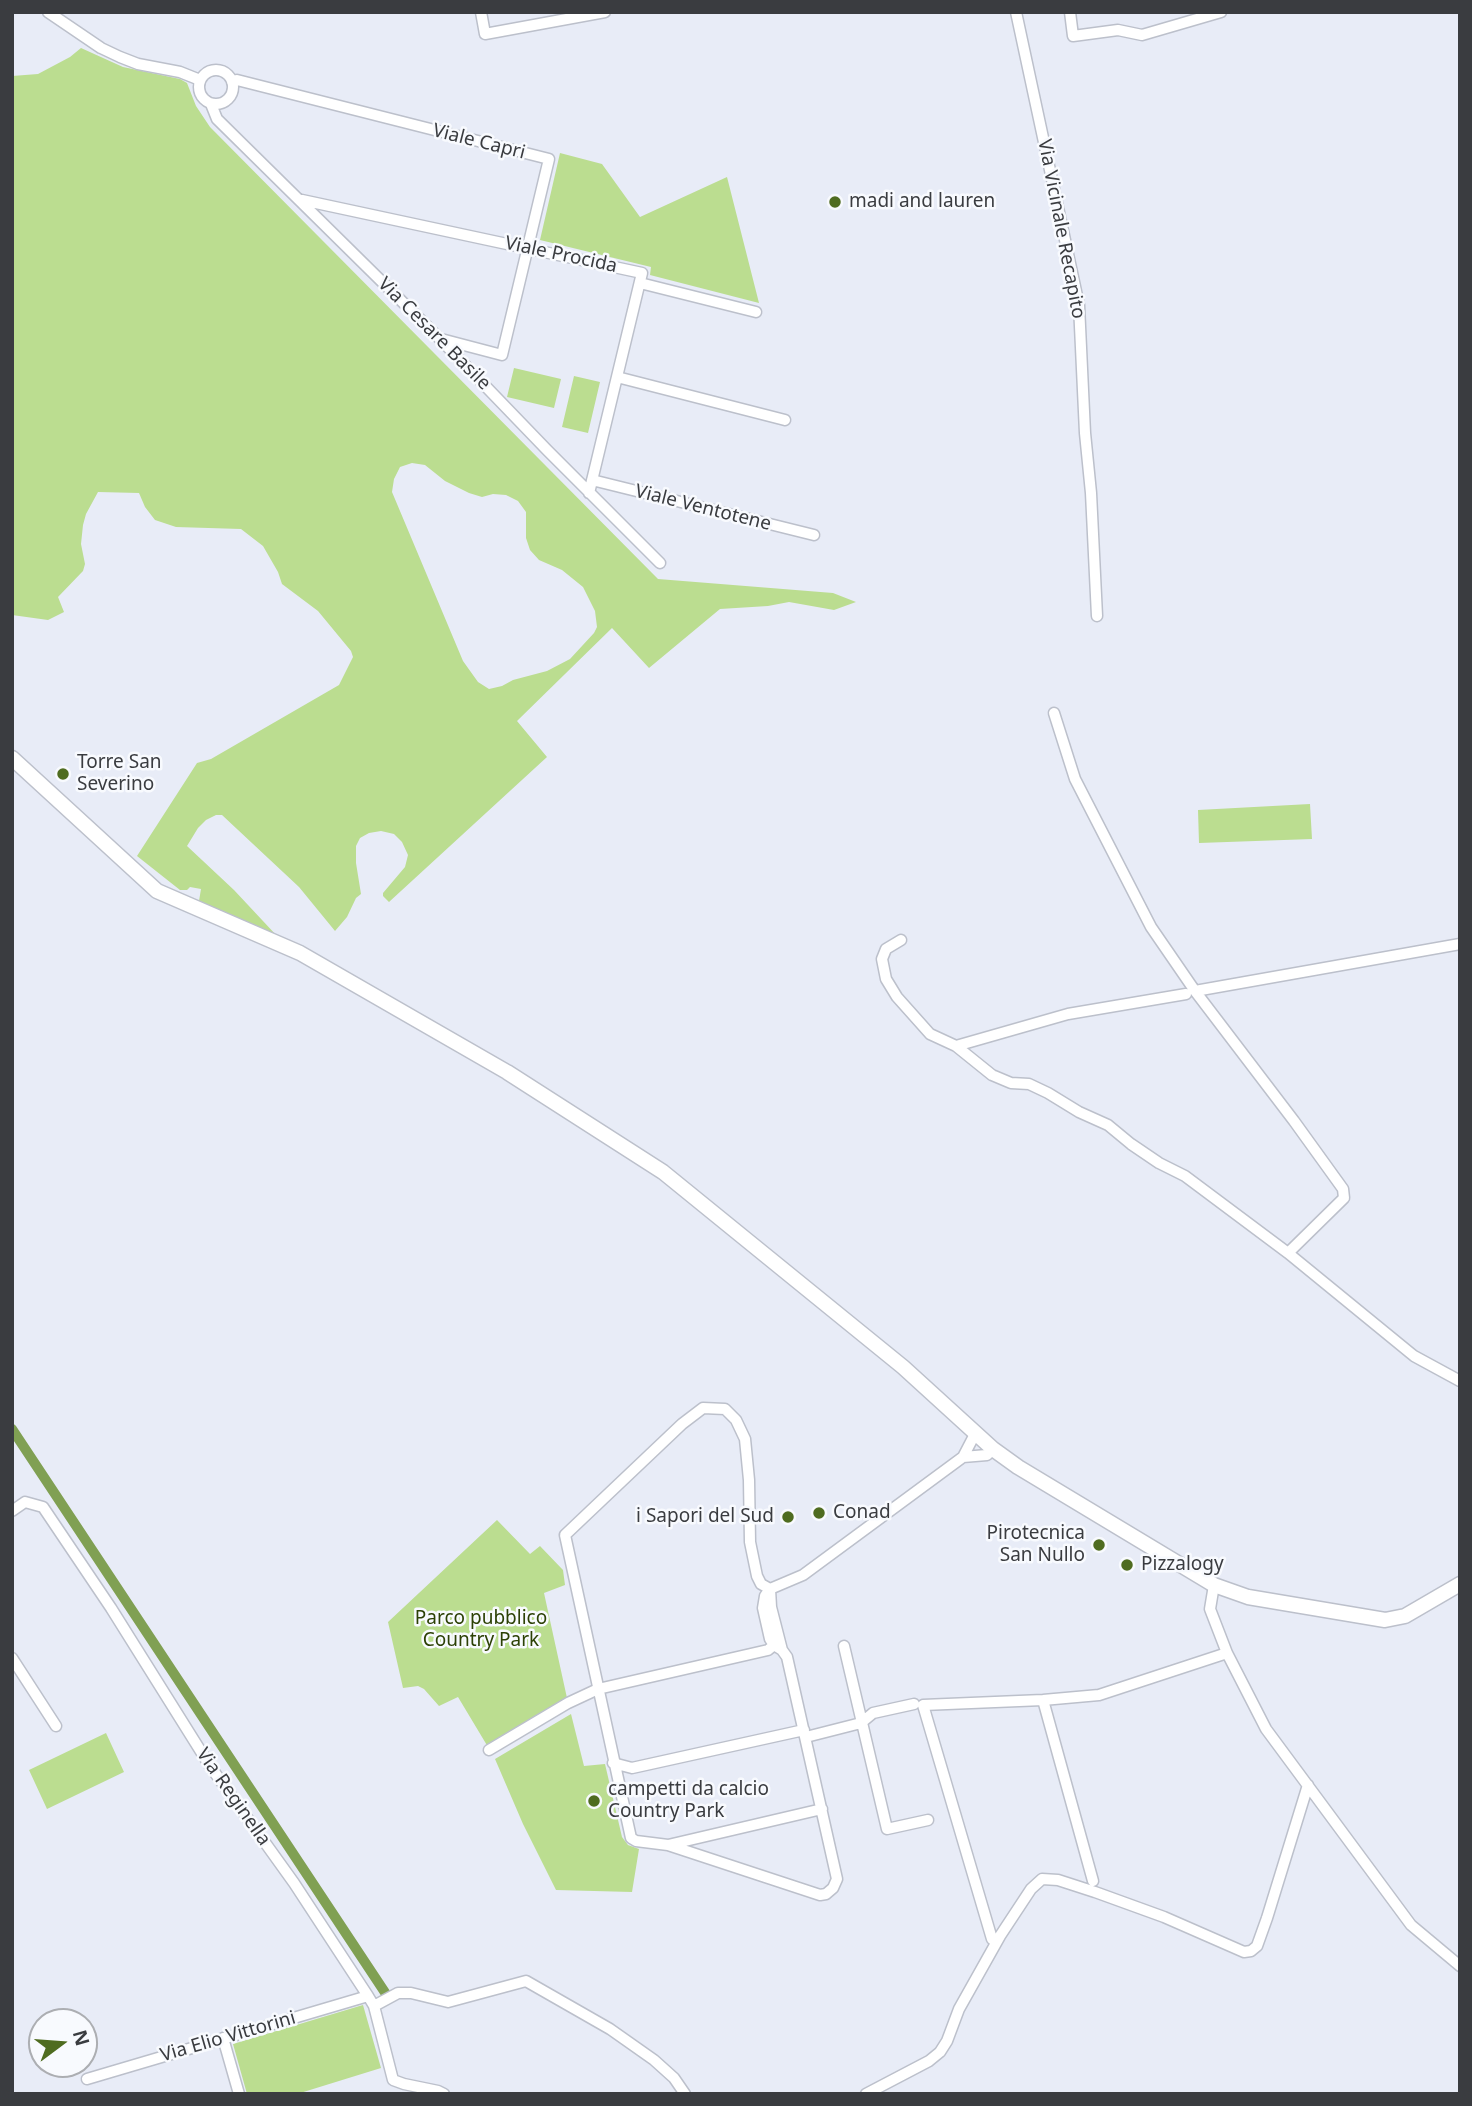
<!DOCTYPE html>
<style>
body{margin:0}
#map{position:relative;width:1472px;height:2106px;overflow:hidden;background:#e8ecf7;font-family:"Noto Sans",sans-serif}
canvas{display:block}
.frame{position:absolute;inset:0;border:14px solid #3a3c40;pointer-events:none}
.north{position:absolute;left:28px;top:2008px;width:70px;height:70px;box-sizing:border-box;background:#f8fafe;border:2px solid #acaeb2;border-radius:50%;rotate:74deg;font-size:19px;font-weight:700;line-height:28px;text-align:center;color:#3a3c40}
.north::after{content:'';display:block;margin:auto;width:24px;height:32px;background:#4f6c20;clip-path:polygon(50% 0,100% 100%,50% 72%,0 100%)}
</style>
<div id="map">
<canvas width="1472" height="2106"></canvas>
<div class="frame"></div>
<div class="north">N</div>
</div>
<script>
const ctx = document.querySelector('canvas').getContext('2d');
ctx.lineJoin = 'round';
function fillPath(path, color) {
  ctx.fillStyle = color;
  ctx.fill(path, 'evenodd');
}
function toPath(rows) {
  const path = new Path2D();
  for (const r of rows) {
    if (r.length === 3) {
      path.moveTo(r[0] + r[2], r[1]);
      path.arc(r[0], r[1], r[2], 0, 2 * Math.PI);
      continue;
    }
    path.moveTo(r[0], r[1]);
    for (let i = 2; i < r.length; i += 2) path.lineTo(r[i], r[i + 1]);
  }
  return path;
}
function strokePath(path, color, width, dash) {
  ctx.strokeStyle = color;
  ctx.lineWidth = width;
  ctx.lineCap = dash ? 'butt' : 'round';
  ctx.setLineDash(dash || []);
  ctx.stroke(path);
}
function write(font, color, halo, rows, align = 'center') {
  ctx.font = font + ' "Noto Sans",sans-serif';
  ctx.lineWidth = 5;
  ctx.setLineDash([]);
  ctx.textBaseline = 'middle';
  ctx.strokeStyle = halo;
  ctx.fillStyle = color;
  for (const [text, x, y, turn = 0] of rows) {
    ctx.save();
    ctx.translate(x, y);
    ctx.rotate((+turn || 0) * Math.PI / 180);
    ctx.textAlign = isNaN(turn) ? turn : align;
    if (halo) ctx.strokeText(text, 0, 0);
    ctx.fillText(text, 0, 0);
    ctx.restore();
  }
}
const green = toPath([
 [81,48,123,67,180,79,187,83,196,106,210,127,658,579,833,593,856,602,834,610,789,602,768,606,720,609,649,668,612,628,517,721,547,757,389,902,383,896,383,893,405,867,408,855,402,842,394,834,381,831,369,833,360,838,356,846,356,863,361,894,356,898,347,917,335,931,299,887,222,815,216,815,206,820,198,828,187,846,234,890,277,936,199,901,201,889,190,887,187,890,180,890,137,856,197,763,211,759,339,685,353,657,351,651,318,611,282,584,278,572,263,546,241,529,176,527,155,520,145,507,139,493,98,492,86,514,83,525,81,544,85,564,83,571,58,597,64,612,48,620,12,615,12,76,38,74,70,57],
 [412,463,425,465,445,481,469,493,482,497,493,494,506,495,518,501,526,512,526,538,530,550,539,560,562,570,583,587,595,611,597,627,594,633,570,659,547,671,513,680,502,686,489,689,478,682,463,661,392,492,394,479,400,467],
 [560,153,602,164,640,217,727,177,759,303,650,275,651,267,540,240],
 [514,368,561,379,554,408,507,397],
 [574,376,600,382,588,433,562,427],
 [1310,804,1312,839,1199,843,1198,810],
 [497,1520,530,1554,540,1546,563,1570,565,1585,544,1593,567,1698,488,1747,458,1697,439,1706,424,1689,418,1686,403,1688,388,1622],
 [571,1714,584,1766,605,1764,622,1837,628,1845,639,1849,632,1892,556,1890,523,1824,495,1759],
 [106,1733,124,1772,47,1809,29,1770],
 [363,2005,381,2068,297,2094,247,2094,233,2044]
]);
const canal = toPath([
 [12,1429,386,1994]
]);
const minor = toPath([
 [48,12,101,48,120,57,138,64,180,72,200,80],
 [481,12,485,34,605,12],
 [1016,12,1079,305,1085,433,1091,493,1097,616],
 [1070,12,1073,36,1118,30,1142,35,1221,12],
 [216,87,17],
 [232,82,237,80,549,159,502,355,441,339],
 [211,104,217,119,440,339,547,450,660,563],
 [302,200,642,273,589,493],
 [640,283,756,312],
 [617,377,785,420],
 [592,480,814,535],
 [1054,713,1075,779,1151,927,1195,991,1294,1121,1343,1189,1344,1198,1288,1253],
 [901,940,886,949,882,959,886,979,897,997,930,1034,956,1046,992,1075,1011,1083,1029,1084,1048,1093,1079,1112,1108,1125,1131,1144,1159,1163,1185,1176,1288,1253,1414,1356,1460,1381],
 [1195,991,1460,944],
 [956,1046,1068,1014,1186,994],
 [963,1457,987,1455,993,1449],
 [12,1511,25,1502,43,1507,111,1608,210,1766,294,1883,368,1996,374,2006,393,2080,404,2084,438,2091,444,2094],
 [1214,1585,1210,1609,1227,1653,1266,1729,1411,1925,1460,1966],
 [770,1589,771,1607,782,1650,774,1645,770,1639,763,1608,765,1596,770,1589],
 [844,1646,887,1829,928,1820],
 [782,1650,787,1657,837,1879,833,1888,826,1894,820,1895,668,1845,636,1841,631,1838,565,1535,682,1424,703,1408,725,1409,736,1420,745,1439,749,1480,750,1542,757,1576,761,1584,770,1589,803,1575,963,1457,975,1434],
 [12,1658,56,1726],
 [1043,1700,1093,1881],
 [806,1737,861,1723,873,1713,914,1704],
 [489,1750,568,1703,598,1689,768,1650,774,1645],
 [613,1763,632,1768,804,1730],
 [668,1845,822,1809],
 [992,1939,923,1705,1043,1700,1099,1695,1227,1653],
 [374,2006,398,1993,411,1993,448,2002,526,1981,610,2029,654,2060,674,2078,685,2094],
 [223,2038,239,2094],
 [87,2079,368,1996],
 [866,2094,929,2061,940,2052,947,2041,959,2009,1000,1936,1031,1889,1042,1879,1058,1880,1095,1892,1164,1917,1244,1952,1251,1951,1257,1946,1267,1918,1308,1785]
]);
const tertiary = toPath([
 [12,758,157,891,300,953,507,1072,663,1172,903,1367,993,1449,1018,1467,1214,1585,1248,1597,1385,1620,1405,1616,1460,1584]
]);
const markers = [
 [835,202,7,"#4f6c20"],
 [63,774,7,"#4f6c20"],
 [819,1513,7,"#4f6c20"],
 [788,1517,7,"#4f6c20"],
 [1099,1545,7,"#4f6c20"],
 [1127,1565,7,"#4f6c20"],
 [594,1801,7,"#4f6c20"]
];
const streetNames = [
 ["Viale Capri",479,142,14],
 ["Via Vicinale Recapito",1061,229,79],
 ["Viale Procida",561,255,12],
 ["Via Cesare Basile",434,334,45],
 ["Viale Ventotene",703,508,14],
 ["Via Reginella",233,1797,55],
 ["Via Elio Vittorini",228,2037,-16]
];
const poiNames = [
 ["madi and lauren",849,202],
 ["Torre San",77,763],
 ["Severino",77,785],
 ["Conad",833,1513],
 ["i Sapori del Sud",774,1517,"right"],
 ["Pirotecnica",1085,1534,"right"],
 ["San Nullo",1085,1556,"right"],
 ["Pizzalogy",1141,1565],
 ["campetti da calcio",608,1790],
 ["Country Park",608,1812]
];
const parkNames = [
 ["Parco pubblico",481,1619],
 ["Country Park",481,1641]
];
fillPath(green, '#bbdd90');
strokePath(canal, '#80a053', 10);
strokePath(minor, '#bcc0cb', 13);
strokePath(tertiary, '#bcc0cb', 17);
strokePath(minor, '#fff', 10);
strokePath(tertiary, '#fff', 14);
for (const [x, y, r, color] of markers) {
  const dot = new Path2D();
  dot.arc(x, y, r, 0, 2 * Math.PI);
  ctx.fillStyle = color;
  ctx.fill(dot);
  strokePath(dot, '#f8fafe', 2.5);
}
write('19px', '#3a3c40', '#f8fafe', streetNames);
write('19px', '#3a3c40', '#f8fafe', poiNames, 'left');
write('19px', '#2c4105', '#f8fafe', parkNames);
</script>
